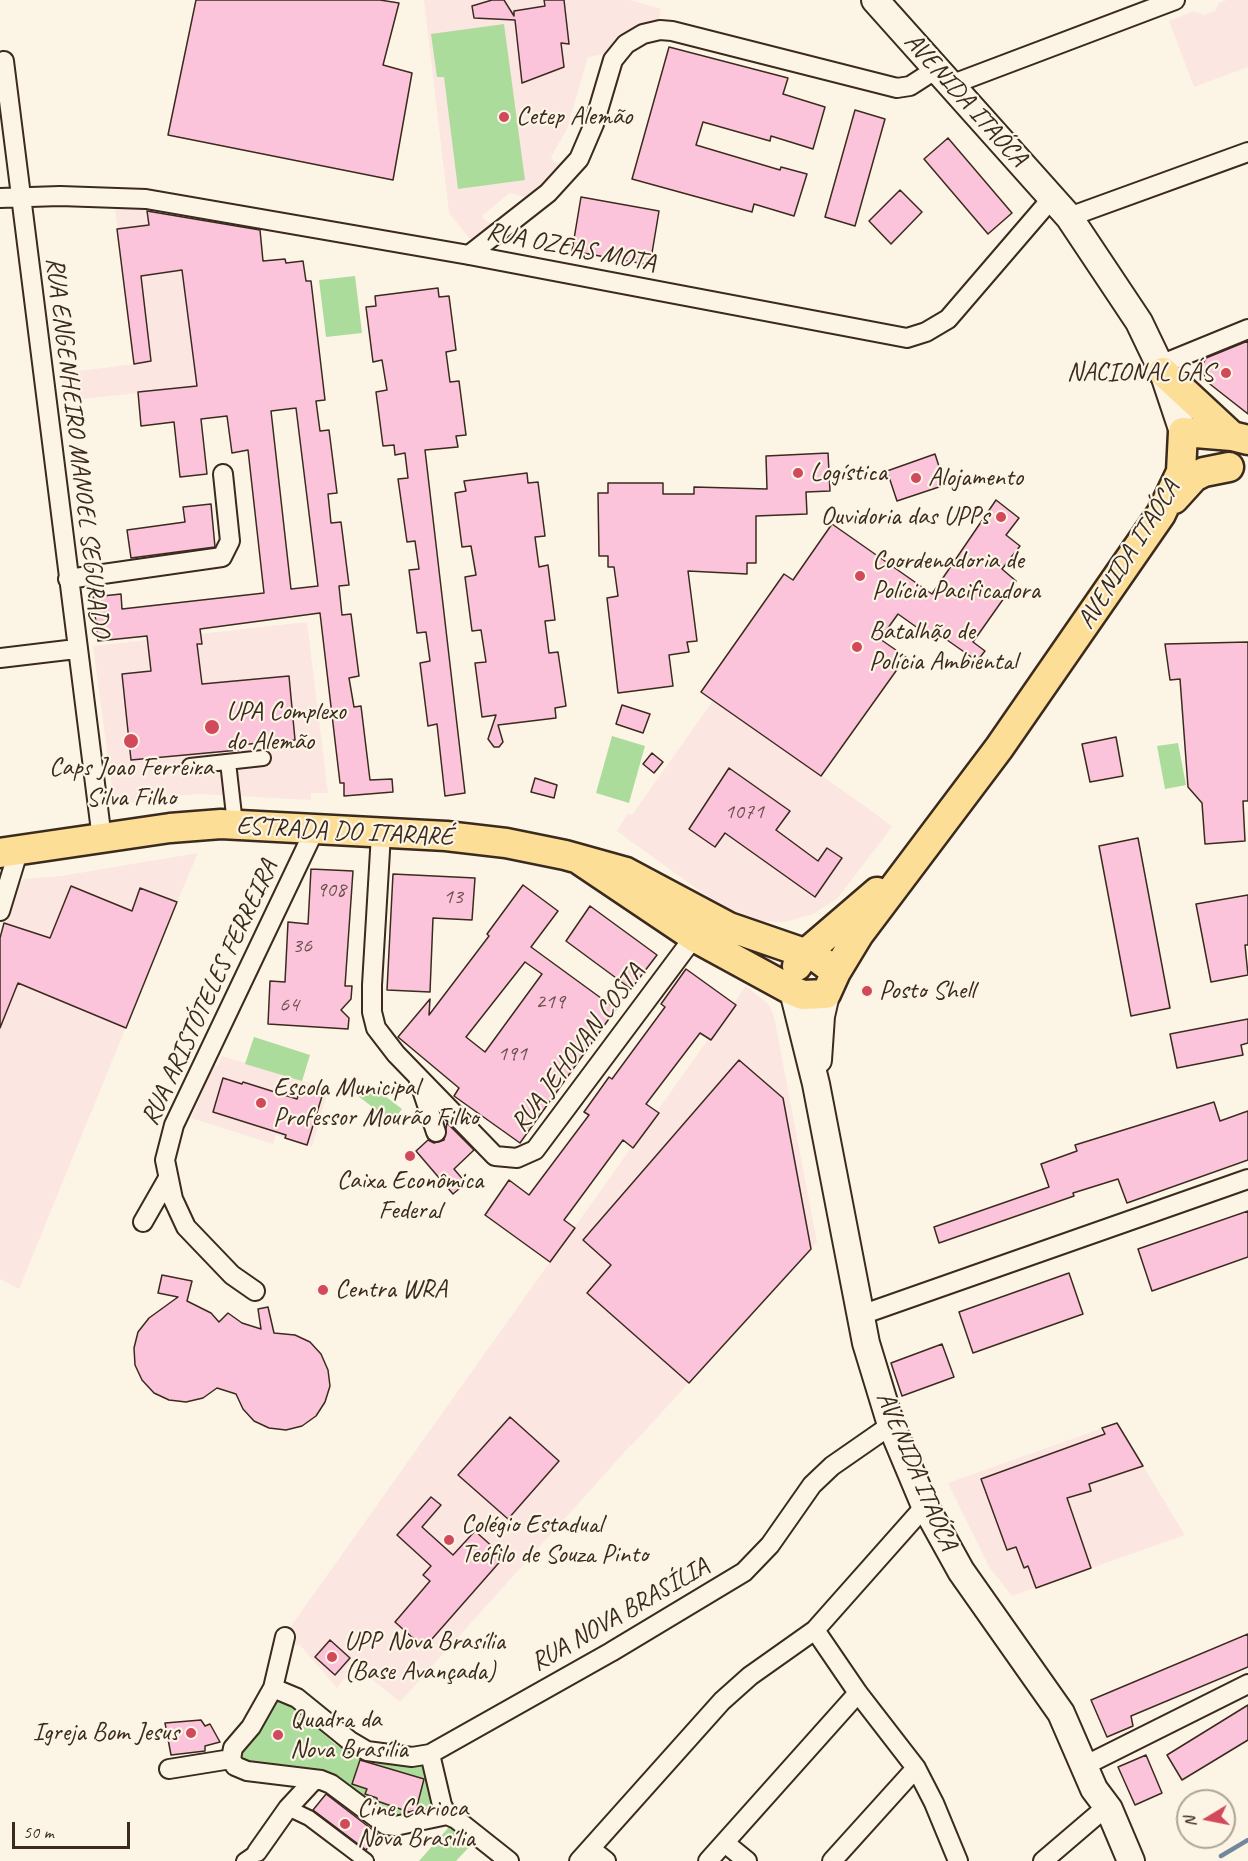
<!DOCTYPE html>
<meta charset="utf-8">
<style>
body{margin:0}
#map{position:relative;width:1248px;height:1861px;overflow:hidden;background:#fcf5e5;font-family:Caveat,sans-serif}
canvas{display:block}
.north{position:absolute;left:1176px;top:1789px;width:60px;height:60px;box-sizing:border-box;background:#fcf5e5;border:2px solid #afa495;border-radius:50%;rotate:260deg;font-size:16px;font-weight:700;line-height:24px;text-align:center;color:#3b2a1e}
.north::after{content:'';display:block;margin:auto;width:21px;height:27px;background:#d1495b;clip-path:polygon(50% 0,100% 100%,50% 72%,0 100%)}
.scale{position:absolute;left:12px;top:1822px;width:118px;height:27px;box-sizing:border-box;border:3px solid #3b2a1e;border-top:0;padding-left:8px;font-size:18px;line-height:21px;white-space:nowrap;color:#3b2a1e;-webkit-text-stroke:4px #fcf5e5;paint-order:stroke}
</style>
<div id="map">
<canvas width="1248" height="1861"></canvas>
<div class="north">N</div>
<div class="scale">50 m</div>
</div>
<script>
const ctx = document.querySelector('canvas').getContext('2d');
ctx.lineJoin = 'round';
function fillPath(path, color) {
  ctx.fillStyle = color;
  ctx.fill(path, 'evenodd');
}
function toPath(rows) {
  const path = new Path2D();
  for (const r of rows) {
    path.moveTo(r[0], r[1]);
    for (let i = 2; i < r.length; i += 2) path.lineTo(r[i], r[i + 1]);
  }
  return path;
}
function strokePath(path, color, width, dash) {
  ctx.strokeStyle = color;
  ctx.lineWidth = width;
  ctx.lineCap = dash ? 'butt' : 'round';
  ctx.setLineDash(dash || []);
  ctx.stroke(path);
}
function write(font, color, halo, rows, align = 'center') {
  ctx.font = font + ' Caveat,sans-serif';
  ctx.lineWidth = 4.5;
  ctx.setLineDash([]);
  ctx.textBaseline = 'middle';
  ctx.strokeStyle = halo;
  ctx.fillStyle = color;
  for (const [text, x, y, turn = 0] of rows) {
    ctx.save();
    ctx.translate(x, y);
    ctx.rotate((+turn || 0) * Math.PI / 180);
    ctx.textAlign = isNaN(turn) ? turn : align;
    if (halo) ctx.strokeText(text, 0, 0);
    ctx.fillText(text, 0, 0);
    ctx.restore();
  }
}
const built = toPath([
 [424,0,630,0,661,9,659,19,629,29,607,53,588,57,567,129,551,157,554,162,564,163,528,198,510,193,483,215,483,219,492,224,475,240,469,238,449,213],
 [1227,0,1248,0,1248,67,1194,87,1169,21,1194,11,1203,15,1215,11,1219,3],
 [115,208,147,208,259,227,282,409,141,426,138,393,63,401,63,373,134,364],
 [307,622,328,793,311,793,311,800,202,794,171,796,123,804,117,802,113,796,93,646],
 [714,699,873,812,896,830,892,827,837,899,813,914,785,922,761,921,728,908,708,897,617,831,628,813,632,815],
 [198,853,177,902,19,1289,0,1279,0,938,14,889,24,879,61,876],
 [746,986,769,1005,774,1016,817,1242,631,1446,626,1442,630,1446,400,1702,354,1665,337,1688,299,1644,296,1646,286,1633],
 [254,1037,310,1055,302,1081,329,1087,312,1147,276,1135,273,1144,191,1118,214,1065,218,1066,222,1056,245,1063],
 [1117,1423,1185,1535,1012,1596,989,1567,948,1483]
]);
const green = toPath([
 [504,24,525,180,458,189,444,77,437,77,431,34],
 [355,276,362,333,326,337,319,280],
 [612,736,645,746,629,803,596,793],
 [1178,743,1186,785,1165,789,1157,746],
 [254,1037,310,1055,302,1081,245,1064],
 [368,1083,402,1109,392,1122,358,1096],
 [274,1699,285,1699,335,1744,352,1754,426,1763,435,1809,392,1821,335,1780,238,1761],
 [456,1819,471,1845,456,1861,419,1861]
]);
const stream = toPath([
 [1221,1856,1248,1840]
]);
const building = toPath([
 [196,0,380,0,399,3,383,65,412,73,393,180,168,135,196,0],
 [492,0,504,0,514,16,514,11,545,6,544,0,564,0,569,44,561,43,564,67,522,83,515,20,474,18,472,6,492,0],
 [669,47,788,78,783,94,825,107,813,149,771,136,770,141,703,122,696,145,780,170,781,167,807,174,794,216,754,204,752,212,632,179,669,47],
 [855,110,885,119,855,226,825,217,855,110],
 [948,138,1012,213,988,234,924,159,948,138],
 [900,190,922,212,891,244,869,221,900,190],
 [581,197,659,211,650,265,572,251,581,197],
 [147,211,260,230,263,261,285,259,286,263,303,261,306,281,311,281,325,400,316,401,320,431,329,430,337,493,328,494,331,523,341,522,349,585,339,586,342,615,351,614,359,676,349,678,354,707,361,706,370,780,392,779,393,792,344,796,344,783,340,783,320,613,200,629,202,644,197,644,202,684,289,676,295,740,238,745,239,750,131,760,122,674,151,671,147,636,98,641,93,597,121,594,122,609,264,593,248,450,232,453,227,416,201,419,207,474,180,477,174,422,141,426,138,392,197,386,182,270,141,276,151,361,134,364,117,229,149,225,147,211],
 [296,408,318,586,291,589,271,411,296,408],
 [438,288,439,297,449,296,456,350,446,352,450,382,459,381,466,435,456,436,458,447,425,450,465,793,445,796,437,724,428,726,420,663,430,661,426,632,417,633,409,570,419,569,415,541,407,542,398,479,408,478,405,453,395,455,394,445,383,446,376,392,387,390,382,360,373,362,366,307,376,306,375,296,438,288],
 [1248,341,1248,414,1206,381,1202,366,1206,358,1248,341],
 [828,453,830,491,806,492,807,514,756,516,756,563,747,563,747,574,688,571,697,641,687,642,689,652,669,655,673,686,618,693,607,598,618,596,614,567,608,567,608,556,599,556,598,493,608,493,608,483,663,483,663,494,694,494,694,487,767,489,766,456,828,453],
 [935,454,945,485,897,501,887,471,935,454],
 [527,473,528,483,538,482,545,536,535,537,539,567,548,565,555,620,545,621,549,653,558,652,566,706,555,708,556,718,498,725,503,742,499,747,494,747,488,739,496,715,482,717,475,663,486,662,481,630,472,631,465,577,476,575,471,546,462,547,455,493,466,491,464,481,527,473],
 [996,500,1019,518,1006,535,1020,546,1002,569,1016,581,973,642,985,651,977,661,940,635,936,641,898,614,880,639,906,657,821,776,701,692,784,574,793,580,832,524,932,594,996,500],
 [211,504,215,547,131,558,127,530,185,522,183,507,211,504],
 [1248,642,1248,801,1243,801,1245,841,1205,844,1202,803,1188,787,1180,679,1170,680,1165,644,1248,642],
 [622,705,650,714,643,733,616,724,622,705],
 [1116,737,1123,776,1090,782,1082,744,1116,737],
 [652,753,663,762,654,773,643,764,652,753],
 [729,768,790,811,776,830,818,861,827,848,842,858,815,897,725,833,715,847,689,829,729,768],
 [535,778,557,785,554,798,531,792,535,778],
 [1138,838,1170,1008,1131,1016,1099,846,1138,838],
 [311,869,353,871,345,986,352,986,351,999,341,1010,349,1018,348,1029,268,1024,270,981,285,982,288,922,308,924,311,869],
 [393,874,475,878,472,920,433,918,430,992,387,990,393,874],
 [523,885,558,911,531,947,616,1009,520,1143,454,1096,459,1088,398,1037,430,999,429,1015,489,936,487,934,523,885],
 [525,962,542,974,485,1052,466,1037,525,962],
 [71,886,132,911,140,888,177,902,126,1028,18,983,0,1028,0,938,4,923,50,938,71,886],
 [1248,895,1248,945,1245,945,1248,975,1211,982,1196,904,1248,895],
 [590,906,657,955,631,989,566,941,590,906],
 [686,969,736,1005,711,1040,700,1033,646,1104,659,1113,633,1148,623,1140,564,1220,575,1228,550,1262,485,1215,509,1180,529,1195,589,1115,584,1112,609,1077,612,1079,665,1007,661,1004,686,969],
 [1248,1019,1248,1043,1241,1045,1243,1055,1177,1068,1170,1034,1248,1019],
 [739,1060,783,1098,811,1249,689,1383,587,1293,611,1265,583,1240,739,1060],
 [223,1078,242,1084,243,1082,297,1099,301,1086,323,1093,307,1145,285,1138,286,1135,213,1112,223,1078],
 [1214,1102,1220,1121,1248,1111,1248,1160,1127,1203,1118,1179,1073,1193,1074,1196,939,1243,934,1227,1049,1187,1041,1164,1077,1151,1075,1145,1214,1102],
 [447,1123,474,1150,454,1169,466,1183,453,1194,416,1151,428,1140,434,1143,444,1140,447,1123],
 [1248,1211,1248,1257,1152,1291,1138,1249,1248,1211],
 [1069,1273,1083,1314,973,1353,959,1312,1069,1273],
 [162,1275,192,1281,187,1301,211,1313,219,1322,228,1313,242,1323,261,1329,258,1309,268,1307,274,1333,295,1335,310,1342,321,1354,328,1370,330,1386,325,1402,316,1416,302,1426,286,1430,269,1428,254,1421,243,1409,236,1394,217,1388,203,1398,186,1402,169,1400,154,1393,142,1380,135,1365,134,1348,138,1332,149,1318,178,1297,158,1293,162,1275],
 [942,1344,954,1377,902,1396,891,1363,942,1344],
 [510,1417,559,1461,508,1519,458,1475,510,1417],
 [1117,1423,1143,1466,1089,1484,1091,1491,1067,1498,1091,1568,1036,1588,1028,1566,1024,1568,1016,1547,1007,1550,981,1479,1105,1434,1102,1428,1117,1423],
 [431,1497,441,1505,422,1527,453,1555,475,1531,504,1557,424,1648,395,1622,430,1581,423,1575,431,1566,397,1535,431,1497],
 [1248,1634,1248,1667,1131,1716,1133,1726,1107,1737,1091,1700,1248,1634],
 [330,1640,350,1658,335,1675,315,1657,330,1640],
 [1248,1705,1248,1740,1182,1780,1167,1755,1248,1705],
 [201,1720,205,1726,210,1724,220,1742,205,1746,205,1751,171,1755,165,1723,201,1720],
 [1146,1755,1162,1793,1135,1805,1118,1767,1146,1755],
 [360,1760,424,1779,416,1810,409,1812,377,1801,377,1798,365,1794,367,1789,352,1784,360,1760],
 [326,1794,378,1834,366,1850,313,1810,326,1794]
]);
const pedestrian = toPath([
 [228,762,235,824],
 [190,766,263,758],
 [288,1808,309,1818,366,1861],
 [244,1861,257,1852]
]);
const minor = toPath([
 [4,61,102,839],
 [953,84,1175,0],
 [0,198,60,196,146,199,469,255,907,338,926,332,948,319,1052,198],
 [1069,217,1248,152],
 [469,255,548,193,579,159,594,124,613,60,626,44,643,34,660,30,672,31,897,88,910,86,938,68],
 [1160,365,1248,329],
 [68,579,222,557,230,541,223,474],
 [0,658,76,649],
 [381,834,372,985,372,1012,376,1028,396,1054,495,1156,517,1158,535,1150,694,937],
 [0,911,18,852],
 [419,1081,436,1132],
 [143,1222,167,1180],
 [255,1291,232,1275,186,1227,173,1199,165,1160,174,1125,315,829],
 [861,1315,1248,1179],
 [815,1630,858,1693,916,1768,934,1803,958,1861],
 [285,1637,273,1688,251,1727,233,1748,231,1759,235,1766,247,1771,321,1780,331,1784,386,1825,395,1826,447,1815],
 [273,1688,297,1698,350,1741,367,1751,412,1757,430,1754,611,1652,744,1572,770,1545,812,1485,832,1466,891,1425],
 [430,1754,442,1805,447,1815,456,1819,509,1861],
 [1084,1766,1248,1684],
 [169,1769,231,1759],
 [725,1843,747,1861],
 [591,1849,606,1861],
 [257,1852,288,1808,314,1780],
 [579,1861,722,1701,750,1676,815,1630,925,1506],
 [708,1861,858,1693],
 [832,1861,916,1768],
 [1043,1861,1098,1814]
]);
const secondary = toPath([
 [875,0,1069,217,1139,322,1163,372,1183,432],
 [793,991,816,1084,866,1343,891,1425,925,1506,961,1571,1061,1713,1094,1789,1109,1809,1131,1861],
 [818,1060,821,1016,826,994]
]);
const primary = toPath([
 [1163,372,1232,436],
 [1174,499,1194,477,1204,472,1229,467],
 [0,853,170,828,221,824,446,836,506,843,565,855,626,872,729,927,816,957,836,972],
 [581,861,694,937,793,991,803,995,826,994,836,972,859,934,999,748,1161,514,1181,472,1183,432,1232,436,1248,440],
 [797,966,806,953,877,892]
]);
const markers = [
 [504,117,6,"#d1495b"],
 [1226,373,6,"#d1495b"],
 [798,473,6,"#d1495b"],
 [916,478,6,"#d1495b"],
 [1001,517,6,"#d1495b"],
 [860,576,6,"#d1495b"],
 [857,647,6,"#d1495b"],
 [212,727,8,"#d1495b"],
 [131,741,8,"#d1495b"],
 [867,991,6,"#d1495b"],
 [261,1103,6,"#d1495b"],
 [410,1156,6,"#d1495b"],
 [323,1290,6,"#d1495b"],
 [449,1540,6,"#d1495b"],
 [332,1657,6,"#d1495b"],
 [191,1733,6,"#d1495b"],
 [278,1735,6,"#d1495b"],
 [345,1824,6,"#d1495b"]
];
const numberNames = [
 ["1071",744,812],
 ["908",331,890],
 ["13",453,897],
 ["36",302,946],
 ["219",550,1002],
 ["64",289,1005],
 ["191",512,1054]
];
const streetNames = [
 ["AVENIDA ITAÓCA",965,100,48],
 ["RUA OZEAS MOTA",571,248,11],
 ["RUA ENGENHEIRO MANOEL SEGURADO",77,447,83],
 ["AVENIDA ITAÓCA",1129,555,-58],
 ["ESTRADA DO ITARARÉ",345,832,3],
 ["RUA ARISTÓTELES FERREIRA",210,993,-65],
 ["RUA JEHOVAN COSTA",578,1048,-53],
 ["AVENIDA ITAÓCA",916,1471,67],
 ["RUA NOVA BRASÍLIA",620,1615,-30]
];
const poiNames = [
 ["Cetep Alemão",516,117],
 ["NACIONAL GÁS",1214,373,"right"],
 ["Logística",810,473],
 ["Alojamento",928,478],
 ["Ouvidoria das UPPs",989,517,"right"],
 ["Coordenadoria de",872,561],
 ["Polícia Pacificadora",872,591],
 ["Batalhão de",869,632],
 ["Polícia Ambiental",869,662],
 ["UPA Complexo",226,712],
 ["do Alemão",226,742],
 ["Caps Joao Ferreira",131,768,"center"],
 ["Silva Filho",131,798,"center"],
 ["Posto Shell",879,991],
 ["Escola Municipal",273,1088],
 ["Professor Mourão Filho",273,1118],
 ["Caixa Econômica",410,1181,"center"],
 ["Federal",410,1211,"center"],
 ["Centra WRA",335,1290],
 ["Colégio Estadual",461,1525],
 ["Teófilo de Souza Pinto",461,1555],
 ["UPP Nova Brasília",344,1642],
 ["(Base Avançada)",344,1672],
 ["Quadra da",290,1720],
 ["Nova Brasília",290,1750],
 ["Igreja Bom Jesus",179,1733,"right"],
 ["Cine Carioca",357,1809],
 ["Nova Brasília",357,1839]
];
fillPath(built, '#fce6e2');
fillPath(green, '#acdc9c');
strokePath(stream, '#72879d', 4.5);
fillPath(building, '#fcc4db');
strokePath(building, '#3b2a1e', 1.5);
strokePath(pedestrian, '#3b2a1e', 18);
strokePath(minor, '#3b2a1e', 22);
strokePath(secondary, '#3b2a1e', 30);
strokePath(primary, '#3b2a1e', 33);
strokePath(pedestrian, '#fcf5e5', 14);
strokePath(minor, '#fcf5e5', 18);
strokePath(secondary, '#fcf5e5', 26);
strokePath(primary, '#fdde96', 28);
for (const [x, y, r, color] of markers) {
  const dot = new Path2D();
  dot.arc(x, y, r, 0, 2 * Math.PI);
  ctx.fillStyle = color;
  ctx.fill(dot);
  strokePath(dot, '#fcf5e5', 2);
}
write('22px', '#6b504d', null, numberNames);
write('26px', '#3b2a1e', '#fcf5e5', streetNames);
write('26px', '#3b2a1e', '#fcf5e5', poiNames, 'left');
</script>
